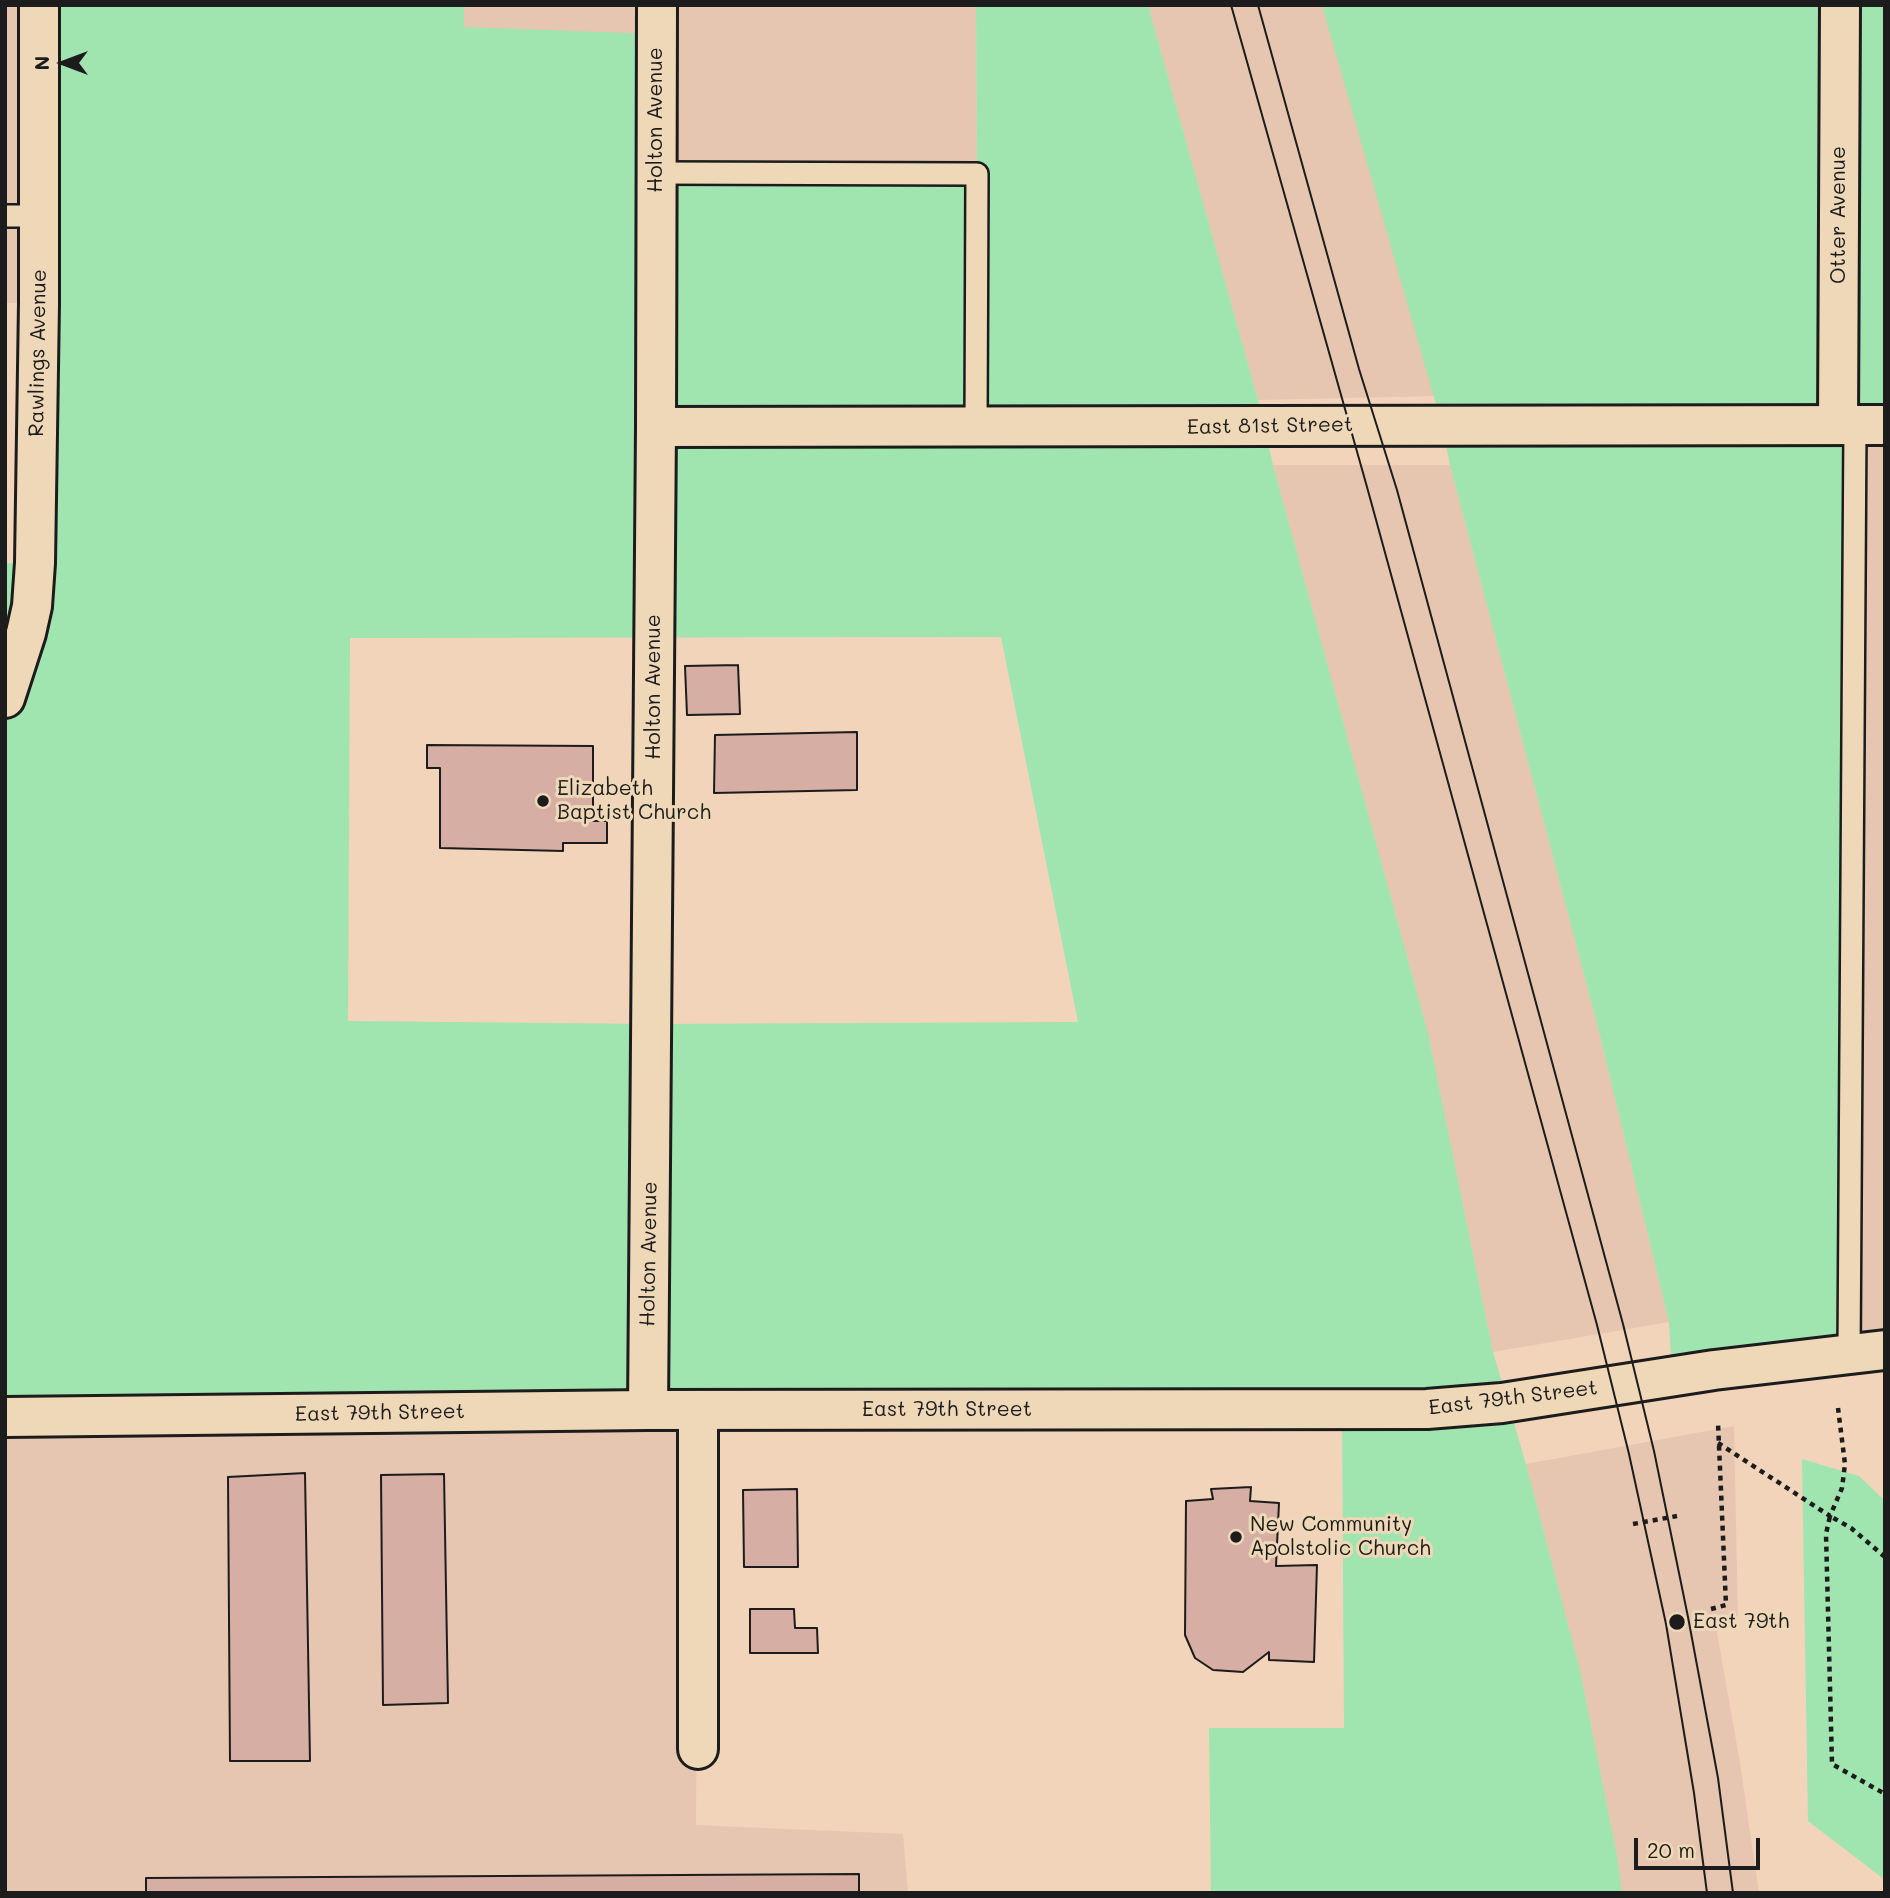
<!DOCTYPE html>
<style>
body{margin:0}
#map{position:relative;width:1890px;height:1898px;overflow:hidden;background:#f2d4ba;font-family:Mali,sans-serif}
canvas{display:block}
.frame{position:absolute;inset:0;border:7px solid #1c1c1c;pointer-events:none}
.north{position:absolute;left:28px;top:28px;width:70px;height:70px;-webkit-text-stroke:5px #efd8b8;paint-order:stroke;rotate:270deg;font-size:19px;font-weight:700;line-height:28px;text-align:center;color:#1c1c1c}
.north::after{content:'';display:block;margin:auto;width:24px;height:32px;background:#1c1c1c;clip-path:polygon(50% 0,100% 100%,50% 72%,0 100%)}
.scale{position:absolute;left:1634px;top:1838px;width:126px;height:32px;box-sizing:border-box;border:4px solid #1c1c1c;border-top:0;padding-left:9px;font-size:21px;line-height:24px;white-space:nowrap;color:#1c1c1c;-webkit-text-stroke:5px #efd8b8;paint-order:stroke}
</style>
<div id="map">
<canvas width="1890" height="1898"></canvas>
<div class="frame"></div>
<div class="north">N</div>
<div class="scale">20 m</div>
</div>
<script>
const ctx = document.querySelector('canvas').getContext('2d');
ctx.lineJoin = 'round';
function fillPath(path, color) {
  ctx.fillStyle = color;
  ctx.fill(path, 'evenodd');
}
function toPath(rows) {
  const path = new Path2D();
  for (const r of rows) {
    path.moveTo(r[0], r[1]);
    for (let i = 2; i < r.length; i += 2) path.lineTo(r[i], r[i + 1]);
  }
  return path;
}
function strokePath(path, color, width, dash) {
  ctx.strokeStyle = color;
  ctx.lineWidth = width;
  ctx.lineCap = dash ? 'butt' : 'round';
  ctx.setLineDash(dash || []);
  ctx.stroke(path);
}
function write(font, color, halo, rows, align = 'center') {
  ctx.font = font + ' Mali,sans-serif';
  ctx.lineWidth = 6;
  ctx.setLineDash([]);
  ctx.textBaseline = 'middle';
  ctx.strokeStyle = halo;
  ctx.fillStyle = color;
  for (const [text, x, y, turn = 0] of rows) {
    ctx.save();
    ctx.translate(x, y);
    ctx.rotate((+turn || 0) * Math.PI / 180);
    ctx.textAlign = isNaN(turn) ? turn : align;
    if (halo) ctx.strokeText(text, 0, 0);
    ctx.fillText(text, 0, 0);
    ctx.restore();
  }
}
const built = toPath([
 [5,5,39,5,39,303,5,303],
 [464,5,976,5,977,174,656,173,464,27],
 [1148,5,1328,5,1438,396,1258,400],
 [1855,425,1885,425,1885,1350,1849,1354],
 [1273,465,1450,465,1597,1024,1669,1322,1493,1352,1428,1033],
 [698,1410,696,1825,903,1834,908,1893,5,1893,5,1417],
 [1734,1426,1738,1620,1716,1627,1740,1763,1759,1893,1622,1893,1617,1856,1580,1670,1526,1464]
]);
const green = toPath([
 [39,5,464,5,464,27,657,34,656,173,977,174,976,5,1148,5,1258,400,1273,465,1428,1033,1493,1352,1526,1464,1580,1670,1617,1856,1622,1893,1211,1893,1209,1728,1344,1728,1342,1410,5,1417,5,563,35,563],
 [1001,637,1078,1022,651,1024,348,1021,350,638],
 [1322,5,1885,5,1885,425,1856,425,1849,1354,1672,1377,1669,1322,1597,1024,1450,465,1442,425],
 [1802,1459,1859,1476,1885,1501,1885,1880,1808,1821]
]);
const building = toPath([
 [738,665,740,714,687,715,685,666,738,665],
 [857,732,857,790,714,793,715,735,857,732],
 [427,745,593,746,593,821,607,821,607,843,563,843,563,851,440,848,440,768,427,768,427,745],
 [305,1473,310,1761,230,1761,228,1477,305,1473],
 [444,1474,448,1703,383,1705,381,1475,444,1474],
 [1251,1487,1250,1501,1279,1503,1276,1566,1317,1565,1314,1662,1269,1660,1269,1652,1243,1672,1213,1670,1195,1658,1185,1635,1186,1501,1213,1499,1211,1489,1251,1487],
 [797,1489,798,1567,744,1567,743,1490,797,1489],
 [750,1609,794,1609,795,1628,817,1628,818,1653,750,1653,750,1609],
 [859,1874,859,1893,146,1893,146,1878,859,1874]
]);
const path = toPath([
 [1718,1443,1830,1516,1842,1488,1845,1464,1838,1408],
 [1633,1524,1677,1516],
 [1885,1557,1851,1528,1830,1516,1826,1534,1832,1764,1885,1794],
 [1711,1609,1726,1605,1718,1423]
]);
const lane = toPath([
 [656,173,977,174,976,427],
 [5,216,39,216],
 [1849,1354,1855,425]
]);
const street = toPath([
 [1838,425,1840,5],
 [656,427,1885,425],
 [5,698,26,633,32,606,35,563,39,303,39,5],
 [648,1410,656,427,657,5],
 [698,1749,698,1410]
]);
const secondary = toPath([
 [5,1417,648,1410,1427,1409,1502,1403,1714,1370,1885,1350]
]);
const tram = toPath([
 [1231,5,1367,487,1597,1325,1629,1454,1666,1624,1694,1793,1707,1893],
 [1258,5,1359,369,1397,490,1623,1324,1654,1451,1688,1617,1718,1778,1733,1893]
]);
const markers = [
 [543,801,7,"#1c1c1c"],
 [1236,1537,7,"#1c1c1c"],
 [1677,1622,9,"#1c1c1c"]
];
const streetNames = [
 ["Holton Avenue",656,120,-90],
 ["Otter Avenue",1839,215,-90],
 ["Rawlings Avenue",38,353,-89],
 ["East 81st Street",1270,426,-1],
 ["Holton Avenue",654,687,-90],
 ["Holton Avenue",649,1254,-89],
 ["East 79th Street",1513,1398,-7],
 ["East 79th Street",947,1410],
 ["East 79th Street",380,1413,-1]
];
const poiNames = [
 ["Elizabeth",557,789],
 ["Baptist Church",557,813],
 ["New Community",1250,1525],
 ["Apolstolic Church",1250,1549],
 ["East 79th",1693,1622]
];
fillPath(built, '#e6c6b0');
fillPath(green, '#a0e4b0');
fillPath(building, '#d6aea4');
strokePath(building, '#1c1c1c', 2);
strokePath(lane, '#1c1c1c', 26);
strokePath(street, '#1c1c1c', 44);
strokePath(secondary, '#1c1c1c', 44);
strokePath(path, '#1c1c1c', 4.5, [5, 5]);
strokePath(lane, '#efd8b8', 21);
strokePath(street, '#efd8b8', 38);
strokePath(secondary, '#efd8b8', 38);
strokePath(tram, '#1c1c1c', 2);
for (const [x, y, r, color] of markers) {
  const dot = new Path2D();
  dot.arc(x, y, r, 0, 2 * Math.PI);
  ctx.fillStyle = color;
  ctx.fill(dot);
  strokePath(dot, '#efd8b8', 2.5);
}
write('21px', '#1c1c1c', '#efd8b8', streetNames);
write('21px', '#1c1c1c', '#efd8b8', poiNames, 'left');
</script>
